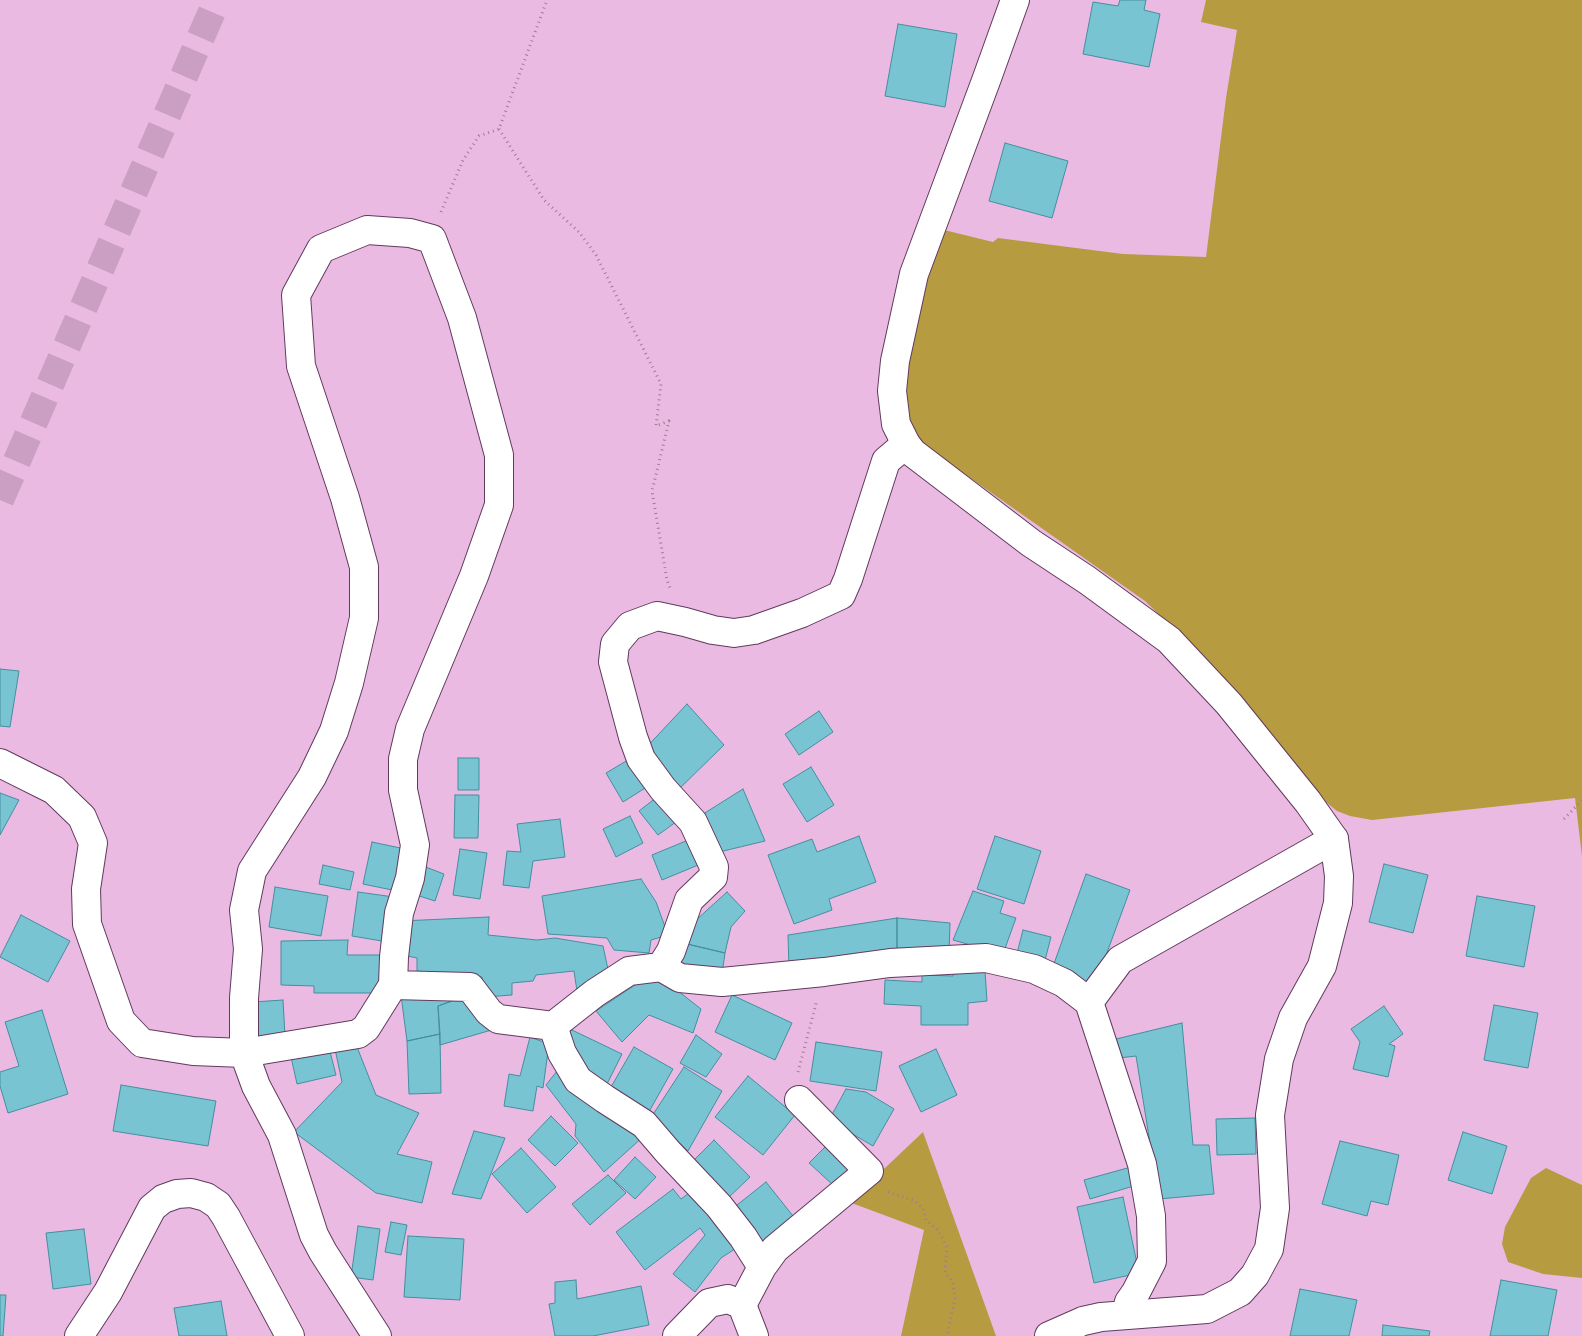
<!DOCTYPE html>
<style>
body{margin:0}
canvas{display:block;background:#eabae3}
</style>
<canvas width="1582" height="1336"></canvas>
<script>
const ctx = document.querySelector('canvas').getContext('2d');
ctx.lineJoin = 'round';
function fillPath(path, color) {
  ctx.fillStyle = color;
  ctx.fill(path, 'evenodd');
}
function toPath(rows) {
  const path = new Path2D();
  for (const r of rows) {
    path.moveTo(r[0], r[1]);
    for (let i = 2; i < r.length; i += 2) path.lineTo(r[i], r[i + 1]);
  }
  return path;
}
function strokePath(path, color, width, dash) {
  ctx.strokeStyle = color;
  ctx.lineWidth = width;
  ctx.lineCap = dash ? 'butt' : 'round';
  ctx.setLineDash(dash || []);
  ctx.stroke(path);
}
const green = toPath([
 [1206,0,1582,0,1582,856,1575,798,1372,820,1350,816,1337,811,1317,795,1232,686,1145,601,925,446,907,419,905,376,936,228,993,242,998,238,1123,254,1206,257,1226,98,1237,30,1201,22],
 [923,1132,996,1336,901,1336,924,1230,849,1202],
 [1546,1168,1582,1185,1582,1278,1543,1274,1508,1262,1502,1244,1505,1227,1531,1178]
]);
const building = toPath([
 [1120,0,1146,0,1144,10,1160,14,1149,67,1083,54,1093,2,1118,6,1120,0],
 [898,24,957,34,945,107,885,96,898,24],
 [1005,143,1068,161,1052,218,989,201,1005,143],
 [0,669,19,671,10,727,0,726,0,669],
 [687,704,724,745,676,792,642,752,687,704],
 [819,711,833,732,799,755,785,734,819,711],
 [633,757,650,785,623,802,606,773,633,757],
 [458,758,479,758,479,790,458,790,458,758],
 [811,767,834,805,807,822,783,784,811,767],
 [743,789,765,841,715,853,700,816,743,789],
 [0,793,19,800,0,835,0,793],
 [661,794,680,819,658,835,639,811,661,794],
 [455,795,479,795,478,838,454,838,455,795],
 [630,816,643,843,616,857,603,829,630,816],
 [560,819,565,857,533,861,529,888,503,885,507,851,521,852,517,824,560,819],
 [859,836,876,882,829,899,832,910,794,924,768,855,812,839,817,852,859,836],
 [995,836,1041,851,1024,904,977,889,995,836],
 [693,838,703,863,662,880,652,855,693,838],
 [372,842,405,849,397,891,363,884,372,842],
 [460,849,487,853,480,899,453,895,460,849],
 [1384,864,1428,875,1413,933,1369,922,1384,864],
 [323,865,354,872,350,890,319,884,323,865],
 [423,866,444,874,435,901,413,894,423,866],
 [1086,874,1130,890,1094,988,1051,972,1086,874],
 [641,879,656,902,668,935,651,940,649,953,614,950,607,938,548,934,542,896,641,879],
 [275,887,328,896,321,936,269,927,275,887],
 [973,891,1004,901,1000,913,1016,918,1003,954,953,940,973,891],
 [358,892,394,897,388,942,352,936,358,892],
 [727,892,745,911,731,927,725,953,683,943,684,931,727,892],
 [1477,896,1535,906,1524,967,1466,956,1477,896],
 [21,915,70,941,48,982,0,957,21,915],
 [489,917,488,935,537,940,555,938,603,946,609,974,578,998,574,971,536,975,533,981,512,983,512,995,485,997,482,977,417,971,417,958,398,954,401,921,489,917],
 [897,918,897,955,789,968,788,935,897,918],
 [897,918,950,923,949,953,897,955,897,918],
 [1023,930,1051,937,1044,964,1016,957,1023,930],
 [348,940,347,955,384,955,383,993,314,993,314,986,281,985,281,941,348,940],
 [683,943,725,953,722,974,677,969,683,943],
 [985,971,987,1001,968,1003,968,1025,921,1025,921,1006,884,1004,885,980,922,982,922,975,953,976,953,974,985,971],
 [644,979,664,980,701,1009,693,1033,649,1015,622,1042,596,1011,644,979],
 [401,995,463,997,438,1006,440,1034,407,1041,401,995],
 [732,995,792,1023,775,1060,715,1032,732,995],
 [463,997,495,1029,440,1045,438,1006,463,997],
 [283,1000,285,1036,254,1037,253,1002,283,1000],
 [1494,1005,1538,1013,1528,1068,1484,1060,1494,1005],
 [1384,1006,1403,1034,1389,1044,1395,1046,1388,1077,1353,1069,1360,1042,1351,1029,1384,1006],
 [42,1010,68,1094,8,1113,0,1086,0,1072,19,1066,5,1022,42,1010],
 [1182,1023,1193,1145,1209,1145,1214,1194,1159,1199,1136,1056,1119,1058,1112,1040,1182,1023],
 [572,1030,622,1054,604,1090,561,1039,572,1030],
 [440,1034,441,1093,409,1094,407,1041,440,1034],
 [696,1035,722,1054,706,1077,680,1063,696,1035],
 [530,1037,549,1044,543,1088,537,1086,533,1111,504,1106,509,1074,520,1076,530,1037],
 [327,1040,336,1075,297,1084,289,1048,327,1040],
 [355,1042,376,1095,419,1113,397,1154,432,1162,422,1203,376,1193,294,1132,342,1082,335,1049,355,1042],
 [816,1042,882,1052,876,1091,810,1081,816,1042],
 [634,1047,673,1069,646,1117,607,1094,634,1047],
 [936,1049,957,1095,921,1112,899,1066,936,1049],
 [561,1066,644,1136,604,1172,575,1136,576,1124,546,1085,561,1066],
 [684,1067,722,1091,688,1151,652,1116,684,1067],
 [748,1076,795,1115,763,1155,715,1117,748,1076],
 [121,1085,216,1101,208,1146,113,1131,121,1085],
 [846,1089,866,1092,894,1109,873,1146,829,1120,846,1089],
 [551,1116,578,1143,555,1166,528,1140,551,1116],
 [1255,1118,1256,1154,1217,1155,1216,1119,1255,1118],
 [474,1131,505,1138,481,1199,452,1194,474,1131],
 [1463,1132,1507,1146,1492,1194,1448,1180,1463,1132],
 [714,1140,750,1177,725,1201,690,1164,714,1140],
 [1340,1141,1399,1155,1388,1205,1371,1201,1367,1216,1322,1204,1340,1141],
 [827,1145,850,1167,833,1185,809,1163,827,1145],
 [521,1148,556,1187,527,1213,492,1174,521,1148],
 [635,1157,656,1177,635,1199,614,1180,635,1157],
 [1131,1167,1137,1185,1090,1199,1084,1180,1131,1167],
 [608,1175,626,1193,590,1225,572,1204,608,1175],
 [766,1182,797,1221,763,1248,732,1209,766,1182],
 [673,1189,681,1199,693,1190,741,1245,721,1258,695,1292,673,1274,705,1235,700,1228,645,1270,616,1232,673,1189],
 [1123,1197,1139,1273,1094,1283,1077,1207,1123,1197],
 [391,1222,407,1225,401,1255,385,1252,391,1222],
 [358,1226,380,1229,373,1280,351,1277,358,1226],
 [84,1229,91,1284,53,1289,46,1233,84,1229],
 [408,1236,464,1239,460,1300,404,1297,408,1236],
 [576,1280,577,1299,641,1286,649,1325,593,1336,555,1336,549,1304,555,1303,555,1282,576,1280],
 [1501,1280,1557,1290,1548,1336,1490,1336,1501,1280],
 [1300,1289,1357,1300,1349,1336,1290,1336,1300,1289],
 [0,1295,6,1295,3,1336,0,1336,0,1295],
 [221,1301,227,1336,179,1336,174,1308,221,1301],
 [1383,1325,1430,1331,1429,1336,1382,1336,1383,1325]
]);
const highwayTunnel = toPath([
 [0,500,217,0]
]);
const path = toPath([
 [499,129,544,200,579,232,596,255,661,384,656,426,669,421,652,491,667,580,671,590],
 [441,212,463,160,479,136,499,129,547,0],
 [1564,819,1582,800],
 [798,1072,817,1000],
 [888,1192,915,1201,923,1209,926,1220,938,1230,947,1247,945,1272,953,1282,955,1299,947,1336]
]);
const street = toPath([
 [0,763,54,790,82,817,93,843,86,889,87,924,121,1021,142,1043,193,1051,244,1053,358,1034,366,1028,393,985,470,987,489,1012,498,1019,553,1026,595,993,629,971,661,967,671,951,689,900,713,877,714,867,693,822,663,789,641,759,633,737,613,662,615,644,630,626,657,616,685,622,713,630,734,633,754,630,802,613,841,595,848,579,886,461,906,444],
 [661,967,680,978,722,982,824,972,890,963,986,958,1034,969,1064,983,1089,1002,1142,1164,1151,1216,1152,1261,1136,1292,1129,1302,1126,1314],
 [1089,1002,1120,960,1334,839],
 [553,1026,562,1053,578,1080,605,1099,644,1124,668,1152,719,1206,743,1237,762,1267],
 [742,1305,762,1267,775,1249,869,1171,799,1100],
 [377,1336,323,1252,314,1235,282,1135,256,1086,244,1053,244,998,248,949,244,910,252,871,312,777,334,731,349,683,364,618,364,567,345,498,301,366,296,295,321,249,367,230,410,233,432,239,462,318,499,455,499,505,474,576,410,729,403,759,403,790,415,845,410,878,399,913,394,957,393,985]
]);
const secondary = toPath([
 [1015,0,987,78,914,274,895,361,892,391,896,424,906,444,913,453,1031,543,1087,580,1169,640,1229,704,1308,802,1334,839,1339,876,1338,903,1322,966,1293,1018,1279,1059,1270,1115,1275,1208,1269,1249,1255,1275,1240,1292,1207,1309,1101,1317,1083,1321,1049,1336],
 [79,1336,108,1292,152,1208,163,1199,177,1194,191,1193,206,1197,218,1205,226,1217,290,1336],
 [677,1336,709,1303,728,1299,742,1305,754,1336]
]);
fillPath(green, '#b79b40');
fillPath(building, '#79c4d2');
strokePath(building, '#448f9d', 1);
strokePath(highwayTunnel, '#ca9fc3', 28, [28, 14]);
strokePath(street, '#623a5d', 30);
strokePath(secondary, '#623a5d', 30);
strokePath(path, '#9e7c99', 3, [1, 4]);
strokePath(street, '#fff', 28);
strokePath(secondary, '#fff', 28);
</script>
